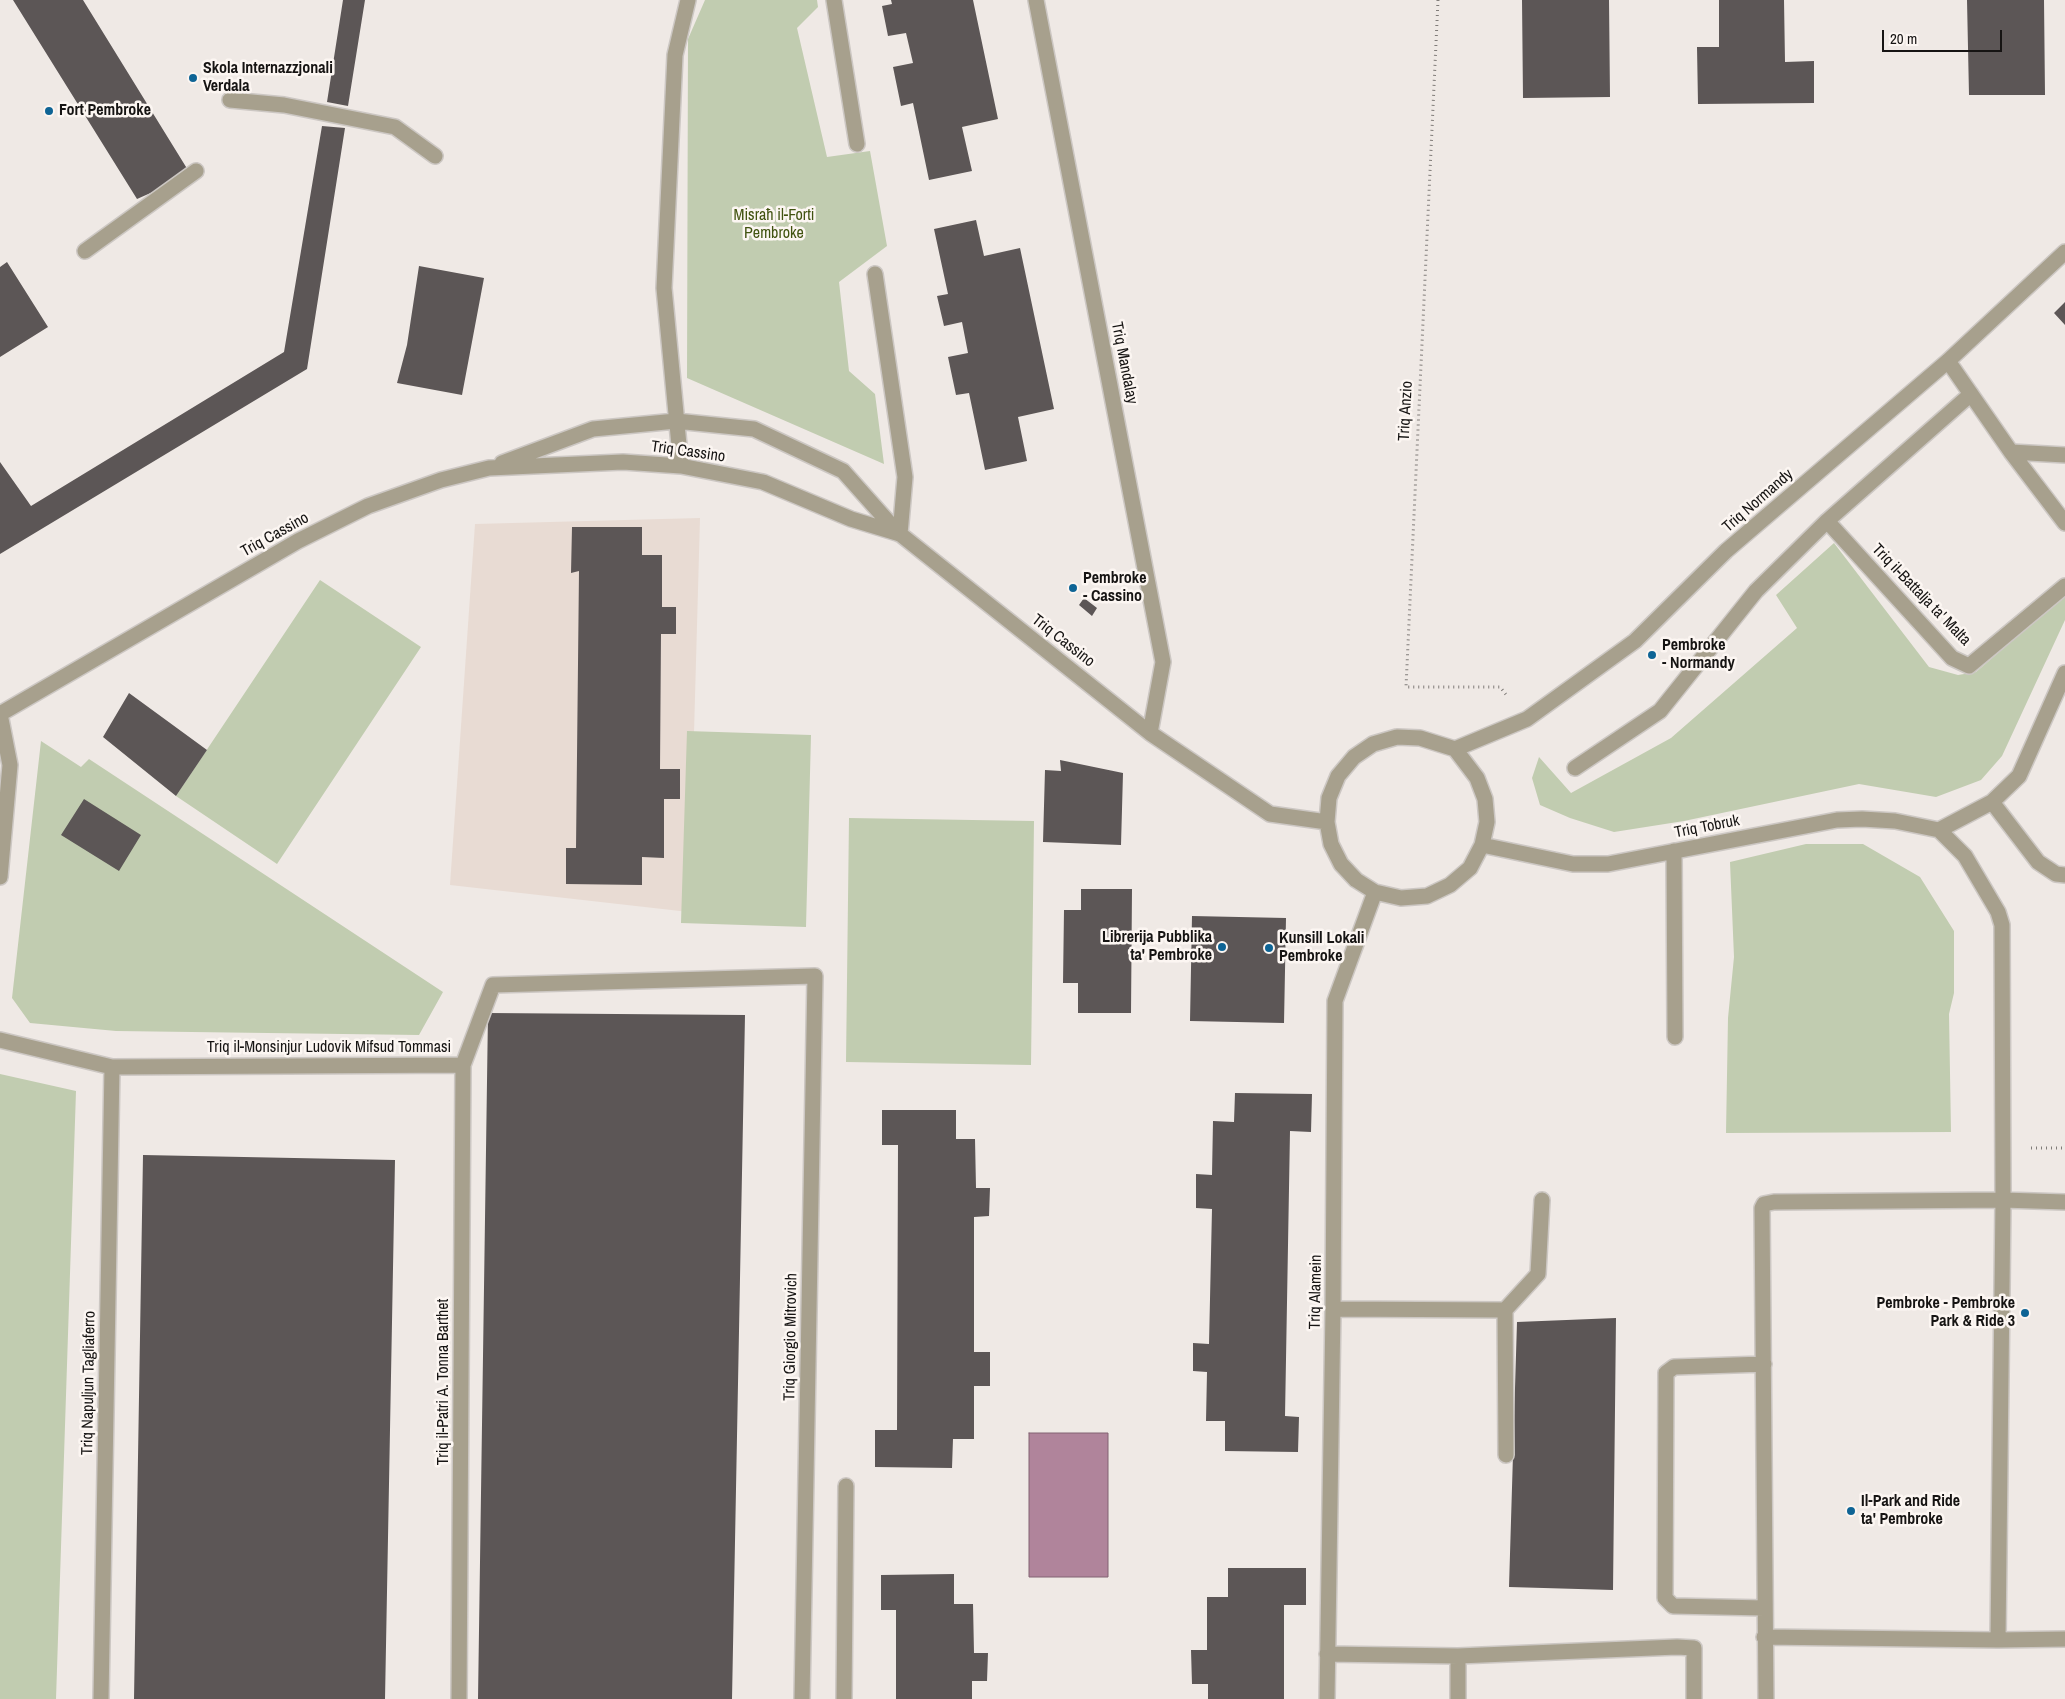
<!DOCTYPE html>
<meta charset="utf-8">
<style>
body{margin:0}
#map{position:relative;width:2065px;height:1699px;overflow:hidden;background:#efe9e5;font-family:"Archivo Narrow",sans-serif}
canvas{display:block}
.scale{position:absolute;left:1882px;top:30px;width:120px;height:22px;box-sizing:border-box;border:2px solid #161413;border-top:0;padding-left:6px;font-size:15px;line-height:18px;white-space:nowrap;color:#161413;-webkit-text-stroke:4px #fcf6f2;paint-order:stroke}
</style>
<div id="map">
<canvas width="2065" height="1699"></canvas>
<div class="scale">20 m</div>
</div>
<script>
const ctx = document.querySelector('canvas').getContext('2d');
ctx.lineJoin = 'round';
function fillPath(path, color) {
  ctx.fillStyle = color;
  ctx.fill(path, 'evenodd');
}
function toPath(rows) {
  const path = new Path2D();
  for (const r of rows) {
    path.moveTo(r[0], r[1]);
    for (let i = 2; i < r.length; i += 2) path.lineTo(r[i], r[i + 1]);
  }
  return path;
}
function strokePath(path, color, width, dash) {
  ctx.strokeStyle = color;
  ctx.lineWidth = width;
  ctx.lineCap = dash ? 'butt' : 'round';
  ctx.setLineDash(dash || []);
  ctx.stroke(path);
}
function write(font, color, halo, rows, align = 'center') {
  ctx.font = font + ' "Archivo Narrow",sans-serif';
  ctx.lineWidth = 5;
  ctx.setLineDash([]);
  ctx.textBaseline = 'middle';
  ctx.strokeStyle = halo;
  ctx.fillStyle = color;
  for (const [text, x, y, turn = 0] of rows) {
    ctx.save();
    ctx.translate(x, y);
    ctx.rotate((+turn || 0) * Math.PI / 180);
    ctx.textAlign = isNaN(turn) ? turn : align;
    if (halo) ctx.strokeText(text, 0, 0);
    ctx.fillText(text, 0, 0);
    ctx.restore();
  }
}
const built = toPath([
 [700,518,689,912,450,885,475,524]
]);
const green = toPath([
 [705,0,817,0,818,7,797,28,827,157,870,151,887,246,839,282,849,371,875,394,884,464,687,378,688,39],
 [1834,543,1929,667,1958,675,1976,672,2065,595,2065,620,2002,756,1981,780,1936,797,1859,784,1684,821,1614,832,1570,818,1540,805,1532,778,1539,757,1571,793,1671,738,1797,628,1776,595],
 [320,580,421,647,277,864,176,796],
 [687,731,811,735,806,927,681,923],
 [41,741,81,767,89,759,443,992,419,1035,116,1031,30,1023,12,998],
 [849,818,1034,821,1031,1065,846,1062],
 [1806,844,1863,844,1920,877,1954,931,1954,993,1949,1014,1951,1132,1726,1133,1728,1018,1734,957,1730,862],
 [0,1074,76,1091,56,1699,0,1699]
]);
const water = toPath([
 [1029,1433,1108,1433,1108,1577,1029,1577,1029,1433]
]);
const building = toPath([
 [13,0,83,0,191,175,137,199],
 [343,0,365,0,348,106,327,102],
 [891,0,973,0,998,119,962,127,972,171,929,180,913,103,901,106,893,67,913,63,906,33,888,36,882,6,892,4],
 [1522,0,1609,0,1610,97,1523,98],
 [1719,0,1784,0,1785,62,1814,61,1814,103,1698,104,1697,47,1719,47],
 [1967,0,2044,0,2045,95,1969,95],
 [322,126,345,128,307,369,0,554,0,462,31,506,284,352],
 [976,220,984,256,1020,248,1054,409,1018,417,1027,461,985,470,969,393,956,395,948,357,968,353,962,322,944,326,937,296,948,294,934,229],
 [7,262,48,327,0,357,0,267],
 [419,266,484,278,462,395,397,383,407,345],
 [2065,302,2065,325,2054,313],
 [572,527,642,527,642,555,662,555,662,607,676,607,676,634,661,634,660,769,680,769,680,799,664,799,664,858,642,857,642,885,566,884,566,848,576,848,579,571,571,573],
 [1084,598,1097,608,1092,616,1079,605],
 [129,693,207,750,176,796,103,737],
 [1060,760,1123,773,1121,845,1043,842,1045,770,1061,771],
 [84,799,141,835,119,871,61,835],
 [1081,889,1132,889,1131,1013,1078,1013,1078,983,1063,983,1064,910,1081,910],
 [1192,916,1286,918,1284,1023,1190,1021],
 [488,1013,745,1015,732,1699,478,1699],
 [1235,1093,1312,1094,1311,1132,1290,1131,1285,1416,1299,1417,1298,1452,1225,1451,1225,1421,1206,1421,1207,1372,1193,1371,1193,1343,1209,1344,1212,1209,1196,1208,1196,1174,1212,1175,1213,1121,1234,1122],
 [882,1110,956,1110,956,1139,975,1139,976,1188,990,1188,989,1216,974,1217,974,1352,990,1352,990,1386,974,1386,974,1439,953,1439,952,1468,875,1467,875,1430,897,1430,898,1145,882,1145],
 [143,1155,395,1160,385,1699,134,1699],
 [1616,1318,1613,1590,1509,1587,1517,1322],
 [1228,1568,1306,1568,1306,1605,1284,1605,1284,1699,1208,1699,1208,1684,1192,1684,1191,1650,1207,1650,1207,1597,1228,1597],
 [954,1574,954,1604,973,1604,974,1653,988,1653,987,1681,972,1681,972,1699,896,1699,896,1610,881,1610,881,1575]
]);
const path = toPath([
 [1438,0,1406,687,1500,687,1508,697],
 [2031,1148,2065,1148]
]);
const minor = toPath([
 [834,0,857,144],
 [1036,0,1163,662,1150,733],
 [230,100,284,105,395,127,435,156],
 [85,251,196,171],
 [875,274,905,477,900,534],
 [1948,361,2011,452,2065,523],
 [2011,452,2065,455],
 [502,463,593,429,676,421,754,429,843,471,899,534],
 [681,466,664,288,675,55,688,0],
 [1827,521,1952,658,1969,666,2065,586],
 [0,714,298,541,368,506,441,480,489,468,623,462,681,466,763,482,851,519,900,534,1150,733,1270,814,1327,822],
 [1397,737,1420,738,1455,749,1477,778,1485,799,1487,822,1482,845,1470,868,1450,885,1427,896,1401,898,1375,892,1356,880,1341,864,1331,844,1327,822,1329,798,1338,776,1354,757,1373,744,1397,737],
 [1455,749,1527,719,1635,641,1726,551,1948,361,2065,252],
 [1575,768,1660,711,1756,591,1827,521,1971,394],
 [1992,802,2019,776,2065,673],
 [1939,830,1992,802,2038,862,2056,874,2065,875],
 [1482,845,1573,864,1608,864,1837,820,1862,819,1895,821,1939,830,1965,856,1998,912,2002,925,2003,1200,1998,1640],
 [1674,851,1675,1037],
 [0,877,10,765,0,714],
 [0,1040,112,1067,463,1065,493,985,815,976,802,1699],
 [1333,1309,1505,1310,1506,1455],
 [1505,1310,1538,1274,1542,1200],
 [1764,1364,1674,1367,1666,1373,1665,1598,1673,1606,1764,1608],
 [1764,1637,1998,1640,2065,1639],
 [1327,1654,1458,1656],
 [101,1699,112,1067],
 [459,1699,463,1065],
 [844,1699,846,1486],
 [1327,1699,1333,1309,1335,1001,1375,892],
 [1458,1699,1458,1656,1677,1647,1694,1648,1694,1699],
 [1766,1699,1762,1208,1764,1204,1774,1202,2003,1200,2065,1202]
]);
const markers = [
 [193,78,5,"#0e6495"],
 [49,111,5,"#0e6495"],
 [1073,588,5,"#0e6495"],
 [1652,655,5,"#0e6495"],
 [1222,947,5,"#0e6495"],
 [1269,948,5,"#0e6495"],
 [2025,1313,5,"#0e6495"],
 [1851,1511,5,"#0e6495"]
];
const poiNames = [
 ["Skola Internazzjonali",203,69],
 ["Verdala",203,87],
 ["Fort Pembroke",59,111],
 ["Pembroke",1083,579],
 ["- Cassino",1083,597],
 ["Pembroke",1662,646],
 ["- Normandy",1662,664],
 ["Librerija Pubblika",1212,938,"right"],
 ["ta' Pembroke",1212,956,"right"],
 ["Kunsill Lokali",1279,939],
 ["Pembroke",1279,957],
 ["Pembroke - Pembroke",2015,1304,"right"],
 ["Park & Ride 3",2015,1322,"right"],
 ["Il-Park and Ride",1861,1502],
 ["ta' Pembroke",1861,1520]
];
const parkNames = [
 ["Misraħ il-Forti",774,216],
 ["Pembroke",774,234]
];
const streetNames = [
 ["Triq Mandalay",1124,363,79],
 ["Triq Anzio",1406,411,-87],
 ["Triq Cassino",688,452,8],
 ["Triq Normandy",1758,501,-41],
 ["Triq Cassino",275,535,-29],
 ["Triq il-Battalja ta' Malta",1921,595,46],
 ["Triq Cassino",1063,641,38],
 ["Triq Tobruk",1707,827,-11],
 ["Triq il-Monsinjur Ludovik Mifsud Tommasi",329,1048],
 ["Triq Alamein",1316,1292,-89],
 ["Triq Giorgio Mitrovich",791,1337,-89],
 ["Triq il-Patri A. Tonna Barthet",444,1382,-90],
 ["Triq Napuljun Tagliaferro",89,1383,-89]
];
fillPath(built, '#e8dbd3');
fillPath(green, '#c1ccb0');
fillPath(water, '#b0849b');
strokePath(water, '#826272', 1);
fillPath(building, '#5c5656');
strokePath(minor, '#ccc7c3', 18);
strokePath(path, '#807c79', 3, [1, 4]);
strokePath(minor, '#a7a08d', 15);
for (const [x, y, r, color] of markers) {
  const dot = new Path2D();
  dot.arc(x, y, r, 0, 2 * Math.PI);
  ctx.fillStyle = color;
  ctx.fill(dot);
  strokePath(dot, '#fcf6f2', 2);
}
write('bold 16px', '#161413', '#fcf6f2', poiNames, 'left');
write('16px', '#415310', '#fcf6f2', parkNames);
write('16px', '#161413', '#fcf6f2', streetNames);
</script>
